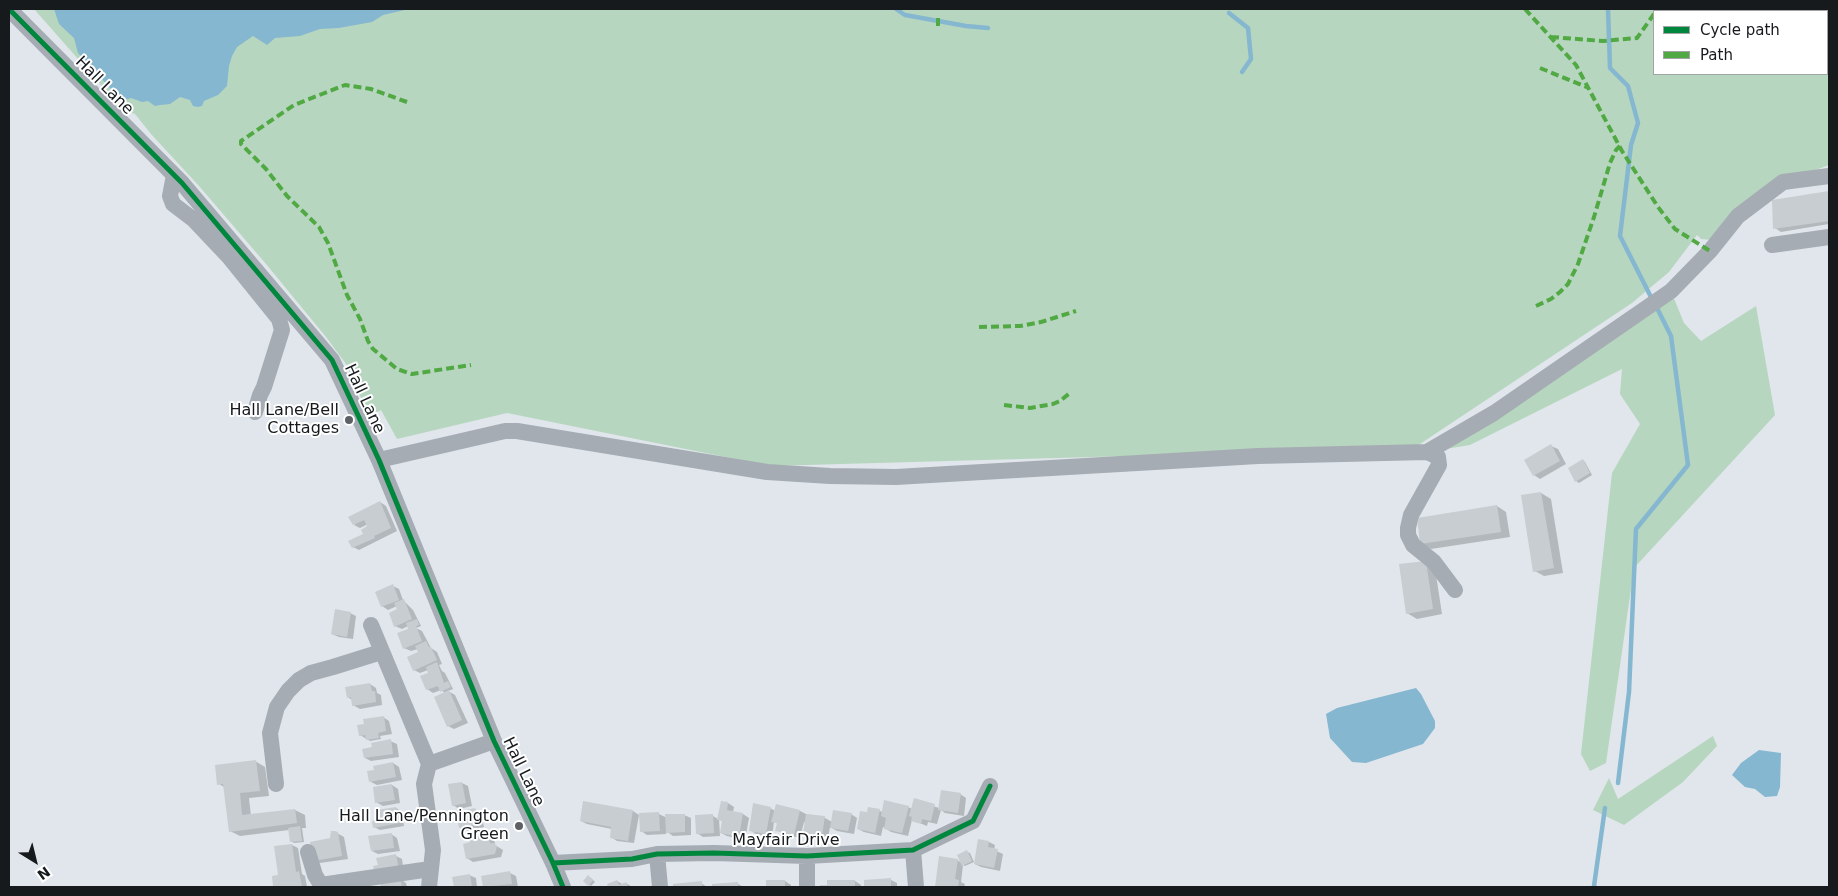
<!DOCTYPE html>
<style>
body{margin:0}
#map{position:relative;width:1838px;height:896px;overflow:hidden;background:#e0e6ec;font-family:"DejaVu Sans",sans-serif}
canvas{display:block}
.frame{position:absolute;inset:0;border:10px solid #161a1d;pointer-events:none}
.legend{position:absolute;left:1653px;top:10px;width:175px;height:65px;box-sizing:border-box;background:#fff;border:1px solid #a2a3a5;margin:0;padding:6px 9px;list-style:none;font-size:15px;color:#161a1d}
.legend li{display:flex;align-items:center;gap:10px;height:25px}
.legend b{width:25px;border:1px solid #a2a3a5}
.north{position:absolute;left:10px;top:836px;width:50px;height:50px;-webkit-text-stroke:4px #fff;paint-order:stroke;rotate:144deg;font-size:14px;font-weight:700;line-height:20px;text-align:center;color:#161a1d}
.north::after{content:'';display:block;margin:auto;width:18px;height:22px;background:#161a1d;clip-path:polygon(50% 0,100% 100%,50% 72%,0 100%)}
</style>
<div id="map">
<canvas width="1838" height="896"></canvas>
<div class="frame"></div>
<ul class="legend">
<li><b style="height:6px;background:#00873e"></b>Cycle path</li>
<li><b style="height:6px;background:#51a943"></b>Path</li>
</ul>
<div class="north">N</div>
</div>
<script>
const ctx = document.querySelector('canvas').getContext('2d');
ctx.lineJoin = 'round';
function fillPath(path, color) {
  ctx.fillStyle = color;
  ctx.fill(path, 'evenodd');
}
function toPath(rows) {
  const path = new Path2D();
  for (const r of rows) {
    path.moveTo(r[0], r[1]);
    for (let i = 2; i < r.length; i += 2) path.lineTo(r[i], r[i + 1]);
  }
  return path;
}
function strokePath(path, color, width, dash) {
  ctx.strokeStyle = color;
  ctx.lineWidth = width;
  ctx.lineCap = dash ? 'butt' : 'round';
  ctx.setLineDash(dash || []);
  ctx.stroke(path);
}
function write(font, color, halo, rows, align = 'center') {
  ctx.font = font + ' "DejaVu Sans",sans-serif';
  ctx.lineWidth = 4;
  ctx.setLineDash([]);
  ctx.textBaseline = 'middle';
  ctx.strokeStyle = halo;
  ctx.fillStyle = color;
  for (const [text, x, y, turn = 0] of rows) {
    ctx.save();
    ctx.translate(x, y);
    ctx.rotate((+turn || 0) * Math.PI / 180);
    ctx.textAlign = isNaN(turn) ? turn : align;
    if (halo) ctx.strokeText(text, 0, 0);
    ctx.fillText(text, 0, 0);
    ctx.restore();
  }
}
const green = toPath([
 [34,9,1829,9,1829,165,1783,182,1712,240,1701,239,1697,235,1669,272,1632,303,1414,448,770,466,507,413,397,439,381,410,369,416,346,364,326,337,266,264,199,186,151,134,135,114,123,110],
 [1654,11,1827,11,1827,74,1654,74],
 [1671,291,1684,323,1701,341,1756,306,1775,415,1634,568,1606,763,1590,771,1581,754,1612,473,1640,424,1620,394,1622,369,1470,445,1427,452],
 [1713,736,1717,746,1683,782,1624,825,1593,810,1609,778,1618,799]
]);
const water = toPath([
 [54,9,409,9,383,15,372,22,339,28,320,29,300,36,275,38,267,45,253,36,237,47,232,56,229,66,227,86,218,95,204,101,202,106,198,107,193,106,190,100,180,97,170,104,160,105,155,106,148,101,142,102,131,98,122,101,78,53,74,38,59,24],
 [1416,688,1421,694,1435,721,1435,728,1423,744,1366,763,1352,762,1330,738,1326,714,1337,708],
 [1759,750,1781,753,1780,787,1777,796,1765,797,1755,789,1745,787,1732,775,1741,763]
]);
const shadow = toPath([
 [1829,192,1829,224,1781,232,1775,228,1774,201],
 [1551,446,1558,449,1566,464,1540,479,1534,475,1526,461],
 [1583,460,1585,462,1592,475,1579,483,1576,481],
 [1541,493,1551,499,1563,573,1544,576,1535,571],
 [380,502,386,506,397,531,359,550,353,547,369,527,368,524,360,528,354,525],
 [1497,506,1506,512,1510,537,1431,549,1421,543],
 [1426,562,1435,568,1442,614,1417,619,1407,613],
 [393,586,399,589,403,600,413,610,421,626,416,628,422,631,431,648,437,652,442,664,439,665,442,671,445,673,453,689,448,691,455,695,468,723,454,729,448,726,445,693,441,690,433,693,427,689,431,673,428,670,420,673,414,670,421,652,418,649,411,651,404,648,410,630,408,626,402,629,395,626,400,610,397,606,388,610,382,606],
 [350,613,356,616,353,639,339,637,332,634],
 [370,684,376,688,377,693,381,695,382,705,360,709,353,705,352,700,348,697],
 [383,717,389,721,392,734,380,736,381,739,370,741,360,735],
 [390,741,397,744,399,757,371,761,365,758],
 [255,761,265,767,269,796,249,798,251,816,295,810,305,815,306,828,302,828,304,842,294,843,291,841,289,830,240,836,230,831,224,787,219,784],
 [393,763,399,767,402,780,377,785,371,782,376,771,375,767],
 [462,783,468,786,472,806,459,809,453,805],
 [392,785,398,789,400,803,383,806,376,802],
 [960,794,966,798,964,816,945,813,941,810,937,824,928,822,927,826,912,820,908,836,891,832,883,827,881,836,864,832,858,829,868,814,869,808,883,812,908,807,912,809,914,800,939,808],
 [728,803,734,807,733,812,743,814,749,818,745,840,727,836,721,833,723,822,719,819,720,836,703,837,697,833,713,816,718,819],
 [777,805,800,811,806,814,825,818,832,822,851,814,857,818,854,834,837,831,830,827,828,838,811,836,805,832,806,823,804,822,800,838,783,834,777,830,778,824,774,822,772,837,756,834,750,830,770,808,775,811],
 [396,808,402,812,404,826,380,830,374,827],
 [475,809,481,813,484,827,467,831,460,828],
 [633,811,639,815,634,843,617,841,611,837,612,829,587,824,581,821],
 [659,814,667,818,684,815,691,818,691,835,673,836,666,831,666,834,647,835,641,831],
 [487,831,494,835,495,845,503,850,501,857,473,862,467,858,472,843],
 [335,832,344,837,348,859,320,863,314,860,332,839],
 [391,834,397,838,400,851,378,854,372,851],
 [989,842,995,845,994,850,1003,854,1000,871,981,867,975,864],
 [292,845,298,848,302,874,305,876,307,887,277,887,274,886,279,876,275,847],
 [967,852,970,853,974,862,965,866,963,865,961,882,965,884,964,887,937,887,940,858,957,860,962,863],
 [396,856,402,859,404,873,382,877],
 [510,873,516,876,518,887,484,887,483,877],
 [469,875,476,878,477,887,456,887,454,878],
 [591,878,595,882,591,886,589,885],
 [400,879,406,883,407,887,383,887,382,883],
 [891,880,897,883,897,887,865,887,865,881],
 [617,881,622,884,626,883,632,887,609,887,608,885],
 [768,881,785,881,791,885,791,887,768,887],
 [855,881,861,885,861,887,821,887],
 [701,883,707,887,675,887,674,885],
 [738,884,744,887,714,887,713,885]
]);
const stream = toPath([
 [896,9,905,15,966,26,988,28],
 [1608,9,1610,68,1628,86,1638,123,1631,145,1620,236,1652,299],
 [1229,13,1248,28,1251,59,1242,72],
 [1618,783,1629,692,1636,529,1688,465,1671,336,1656,306],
 [1595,887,1594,886,1605,808]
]);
const building = toPath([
 [1829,191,1829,221,1773,229,1772,200],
 [1551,444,1560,461,1533,476,1524,460],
 [1583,459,1590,473,1575,482,1568,468],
 [1541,492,1554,568,1533,572,1521,495],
 [380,501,391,528,374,536,375,538,352,548,348,541,363,534,361,530,367,526,364,520,353,525,348,517],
 [1497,505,1501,532,1420,544,1417,518],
 [1426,561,1433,609,1406,614,1399,564],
 [393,584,399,600,381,607,375,592],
 [404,599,412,619,394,627,389,613,397,609,394,603],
 [335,609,351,612,347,637,331,634],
 [417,619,419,625,416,626,422,641,403,649,397,633,408,629,406,623],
 [426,641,429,647,431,647,437,660,413,671,407,657,418,652,415,646],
 [437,662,444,683,448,681,451,687,440,692,438,686,426,690,420,676,428,673,426,667],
 [370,683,372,691,375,691,376,702,352,706,351,697,347,698,345,687],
 [449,690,462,720,447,727,434,697],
 [384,716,386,731,378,733,379,738,366,740,365,735,359,736,357,725,364,724,363,719],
 [391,739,393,754,364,758,362,749,372,747,371,743],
 [256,760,260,791,240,793,242,815,295,809,297,823,229,832,223,784,217,785,215,765],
 [393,762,396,777,369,782,367,771,374,770,373,766],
 [462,782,466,803,452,806,448,784],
 [392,784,395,800,375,803,373,787],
 [941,790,961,793,958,813,938,810],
 [914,798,935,804,931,821,922,819,921,824,911,821,912,817,909,816],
 [884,800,909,806,902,833,884,829,886,818,881,816],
 [583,801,633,810,628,841,610,838,611,827,580,821],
 [721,801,728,802,727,810,743,813,739,837,720,833,722,821,717,820],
 [753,803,771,807,766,834,749,831],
 [776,804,800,810,794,835,775,831,777,823,771,822],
 [396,807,399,823,373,828,372,822,378,816,377,810],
 [868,807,880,809,875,833,857,829,860,811,867,812],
 [475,808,479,824,459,828,456,812],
 [833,810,852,813,848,831,830,828],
 [659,812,660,831,640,832,639,813],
 [665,814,685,814,685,832,666,833],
 [713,814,714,833,696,834,695,815],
 [806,814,825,816,822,836,803,833],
 [300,826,302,841,290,842,288,828],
 [488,830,490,843,494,843,497,846,495,854,466,859,463,844,470,842,469,833],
 [331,831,335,831,338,832,342,856,313,861,310,842,330,838],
 [392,833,394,848,371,851,368,836],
 [978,839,989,841,988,847,998,849,994,868,974,864],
 [292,844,296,872,299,871,302,887,273,887,272,876,278,875,274,846],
 [967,850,972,861,962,866,957,855],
 [396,854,399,870,375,874,373,866,378,865,376,858],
 [939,856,958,859,955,879,959,880,958,887,935,887],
 [510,871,512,884,483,887,481,876],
 [470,874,472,887,454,887,452,877],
 [588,875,593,880,588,886,583,881],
 [400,878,402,887,381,887,380,882],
 [891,878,891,887,864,887,864,880],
 [617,880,619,885,626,882,628,887,608,887,607,884],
 [766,880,785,880,785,887,766,887],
 [827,880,855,880,855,887,820,887,820,885,827,885],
 [702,881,702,887,673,887,673,884],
 [738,882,738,887,712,887,712,884]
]);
const minor = toPath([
 [9,9,182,183,332,360,379,460,494,741,553,863,563,887],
 [174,175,170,196,173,204,194,220,229,257,279,319,282,330,264,387,260,395,255,412],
 [1772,245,1829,237],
 [1427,452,1494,413,1671,291,1710,251,1738,216,1783,182,1829,176],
 [379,460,505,431,517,431,767,472,830,476,896,477,1258,456,1427,452,1438,457,1439,465,1411,515,1408,528,1408,535,1413,545,1434,562,1455,590],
 [371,625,429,764,424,784,433,850,429,887],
 [429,764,494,741],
 [276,784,270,733,277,707,288,691,299,680,311,673,333,667,381,652],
 [913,850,916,887],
 [308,852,315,875,321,885],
 [657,854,660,887],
 [553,863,632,859,657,854,714,853,807,856,913,850,973,821,990,786],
 [321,887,321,885,430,869],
 [807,887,807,856]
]);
const quiet = toPath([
 [1525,9,1576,65,1622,151,1658,207,1675,229,1710,251],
 [1735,9,1736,11],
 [1663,11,1675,9],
 [1797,11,1802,9],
 [938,26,938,17],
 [1551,37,1603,41,1637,38,1654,14],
 [1540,68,1589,88],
 [407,102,371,89,345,85,294,105,241,141,241,144,266,169,287,196,319,227,328,243,347,295,360,319,368,341,373,349,397,369,412,374,471,365],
 [1536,306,1551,299,1560,292,1568,284,1578,264,1594,217,1610,163,1616,150,1620,146],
 [979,327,1020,326,1041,322,1076,311],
 [1004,405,1030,408,1053,404,1060,401,1071,392]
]);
const cycleway = toPath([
 [9,9,182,183,332,360,379,460,494,741,553,863,563,887],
 [553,863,632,859,657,854,714,853,807,856,913,850,973,821,990,786]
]);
const markers = [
 [349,420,5,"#5d6165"],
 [519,826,5,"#5d6165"]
];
const streetNames = [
 ["Hall Lane",104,86,45],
 ["Hall Lane",364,399,65],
 ["Hall Lane",523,772,64],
 ["Mayfair Drive",786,841]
];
const poiNames = [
 ["Hall Lane/Bell",339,411],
 ["Cottages",339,429],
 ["Hall Lane/Pennington",509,817],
 ["Green",509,835]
];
fillPath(green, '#b7d6bf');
fillPath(water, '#85b7d0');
fillPath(shadow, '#0003');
strokePath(stream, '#85b7d0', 4.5);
fillPath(building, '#c8cdd1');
strokePath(minor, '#a5acb3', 16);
strokePath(quiet, '#51a943', 4, [8, 4]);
strokePath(cycleway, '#00873e', 5);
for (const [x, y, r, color] of markers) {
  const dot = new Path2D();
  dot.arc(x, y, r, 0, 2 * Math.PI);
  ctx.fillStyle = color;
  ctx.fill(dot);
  strokePath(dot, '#fff', 2);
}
write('16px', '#161a1d', '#fff', streetNames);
write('16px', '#161a1d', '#fff', poiNames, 'right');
</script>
